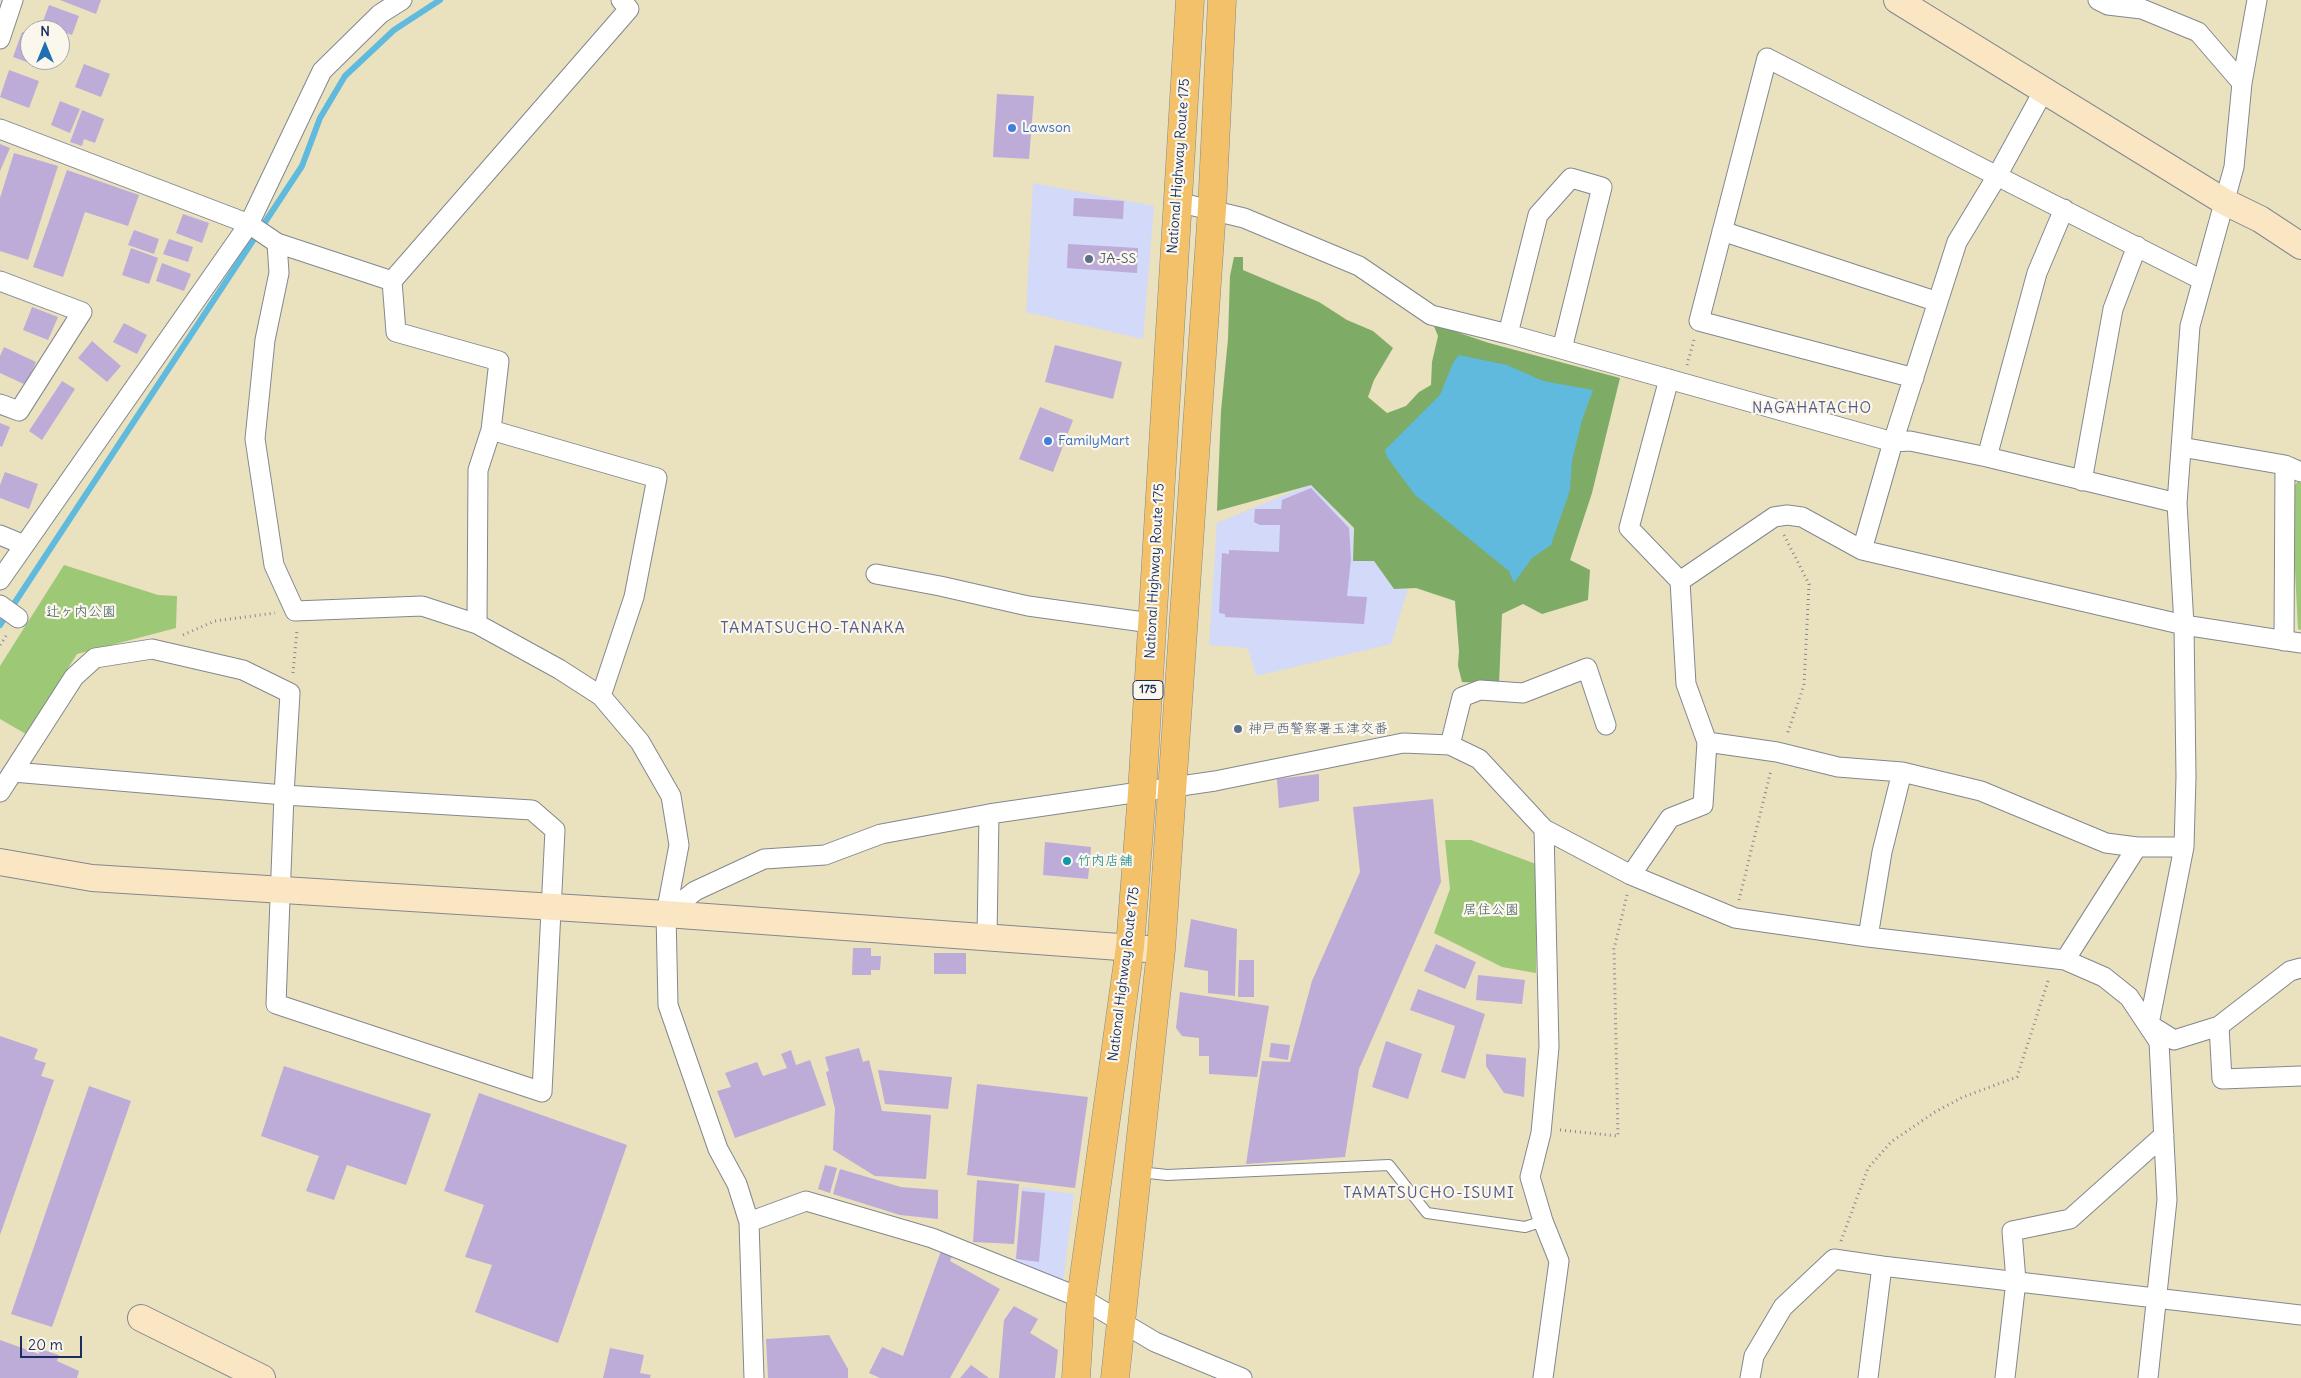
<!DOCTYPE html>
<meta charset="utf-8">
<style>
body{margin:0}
#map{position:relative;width:2301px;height:1378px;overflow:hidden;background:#eae1bf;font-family:Delius,sans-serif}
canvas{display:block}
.north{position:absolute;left:20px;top:20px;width:50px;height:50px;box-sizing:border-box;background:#fbf7ec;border:1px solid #a1a7b3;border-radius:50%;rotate:0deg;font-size:14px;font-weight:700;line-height:20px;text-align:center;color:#1b2f5e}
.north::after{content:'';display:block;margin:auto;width:18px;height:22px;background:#1f6fb2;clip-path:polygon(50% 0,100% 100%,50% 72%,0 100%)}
.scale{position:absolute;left:20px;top:1336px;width:62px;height:22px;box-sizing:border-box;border:2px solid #1b2f5e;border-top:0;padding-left:6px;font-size:15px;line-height:18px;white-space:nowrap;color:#1b2f5e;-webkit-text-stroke:4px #fbf7ec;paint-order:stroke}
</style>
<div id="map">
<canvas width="2301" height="1378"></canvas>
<div class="north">N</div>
<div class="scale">20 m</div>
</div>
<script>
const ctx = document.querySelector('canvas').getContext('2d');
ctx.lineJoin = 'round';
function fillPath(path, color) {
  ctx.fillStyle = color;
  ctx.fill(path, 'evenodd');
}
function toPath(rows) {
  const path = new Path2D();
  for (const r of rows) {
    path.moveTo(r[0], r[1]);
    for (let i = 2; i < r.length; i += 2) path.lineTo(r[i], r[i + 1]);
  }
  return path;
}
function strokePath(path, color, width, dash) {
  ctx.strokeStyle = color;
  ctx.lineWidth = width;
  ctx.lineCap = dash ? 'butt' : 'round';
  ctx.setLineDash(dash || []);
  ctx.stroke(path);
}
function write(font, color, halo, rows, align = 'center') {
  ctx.font = font + ' Delius,"Klee One",sans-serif';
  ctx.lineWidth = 4.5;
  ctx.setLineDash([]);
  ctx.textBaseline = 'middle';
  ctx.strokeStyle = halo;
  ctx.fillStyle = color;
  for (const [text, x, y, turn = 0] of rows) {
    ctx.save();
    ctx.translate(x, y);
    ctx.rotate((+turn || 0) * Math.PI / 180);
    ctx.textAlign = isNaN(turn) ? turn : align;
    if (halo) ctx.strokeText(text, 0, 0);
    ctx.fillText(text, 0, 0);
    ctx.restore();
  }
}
const built = toPath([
 [1033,183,1154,206,1143,339,1026,312],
 [1311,484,1353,529,1354,561,1374,561,1394,589,1408,589,1391,644,1256,676,1248,648,1209,645,1217,523],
 [1022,1187,1074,1194,1063,1283,1015,1262]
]);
const green = toPath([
 [2298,481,2301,483,2301,630,2298,629,2291,491],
 [64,565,158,595,177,596,176,628,77,654,26,734,0,719,0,666],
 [1445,840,1471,840,1536,864,1536,973,1502,967,1434,933,1450,889]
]);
const forest = toPath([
 [1234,257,1243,257,1243,270,1319,302,1347,320,1373,331,1393,348,1374,380,1368,397,1387,413,1406,406,1419,392,1431,385,1432,362,1438,336,1433,324,1489,343,1620,378,1592,493,1570,560,1590,570,1588,600,1542,614,1523,604,1502,614,1499,684,1462,682,1458,666,1459,651,1455,601,1416,588,1394,589,1374,561,1353,561,1354,528,1311,485,1217,511,1221,411,1228,339,1230,276]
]);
const water = toPath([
 [1459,355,1507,365,1543,381,1593,390,1582,420,1572,461,1570,490,1551,545,1532,558,1514,583,1509,571,1415,495,1387,457,1385,450,1440,395,1453,363]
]);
const stream = toPath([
 [0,625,302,166,320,118,345,76,394,30,440,0]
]);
const building = toPath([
 [60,0,101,0,96,14],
 [49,5,79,16,72,35,42,24],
 [22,32,30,35,30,60,46,60,43,68,13,57],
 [84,64,110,74,101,97,75,87],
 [9,70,39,81,29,108,0,97],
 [997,94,1034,96,1029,159,993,157],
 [60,101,80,109,70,133,51,125],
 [82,110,104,119,95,143,84,139,82,146,70,142],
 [0,144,10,148,0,171],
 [14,153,58,166,28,260,0,251,0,198],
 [67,170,139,195,128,226,85,212,63,277,33,267],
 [1074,198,1124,201,1123,219,1073,216],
 [183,214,209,223,202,243,176,233],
 [134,230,159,239,154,254,128,245],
 [169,239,193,247,188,262,163,254],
 [1068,244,1138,248,1137,273,1067,268],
 [131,248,158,258,149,284,122,275],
 [162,263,191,274,184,291,156,281],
 [32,307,58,317,48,340,23,330],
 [124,323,147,335,137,354,113,342],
 [92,341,121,366,107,382,78,358],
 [1055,345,1122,362,1113,399,1045,382],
 [4,347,36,362,26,385,0,373,0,356],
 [62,381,75,389,42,440,29,431],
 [1040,407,1073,420,1053,472,1019,459],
 [0,423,10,427,2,447,0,446],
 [5,472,38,484,29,509,0,498,0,485],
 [1311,488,1349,528,1351,559,1347,596,1367,597,1364,624,1225,617,1225,614,1219,613,1222,553,1229,554,1229,550,1279,552,1280,525,1260,525,1254,522,1255,509,1281,509,1282,500],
 [1319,774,1319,801,1279,808,1277,779],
 [1433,799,1441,882,1359,1069,1345,1157,1246,1164,1262,1061,1290,1062,1312,981,1360,872,1353,807],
 [1045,842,1091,847,1088,879,1043,875],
 [1191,919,1237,929,1235,996,1208,993,1208,971,1184,967],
 [1436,944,1476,962,1465,989,1424,971],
 [853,948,871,948,871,956,881,956,880,970,871,970,871,975,852,975],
 [934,953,966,953,966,974,934,974],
 [1239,960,1254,960,1254,997,1238,997],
 [1478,975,1525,980,1522,1004,1476,1000],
 [1418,989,1485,1014,1465,1079,1441,1072,1455,1026,1410,1010],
 [1180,992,1269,1006,1257,1077,1209,1074,1209,1056,1199,1056,1199,1038,1182,1036,1176,1028],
 [0,1036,38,1049,34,1059,46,1063,41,1076,54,1080,0,1235],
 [1386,1041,1422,1054,1408,1099,1372,1087],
 [1271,1043,1290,1045,1288,1060,1269,1057],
 [859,1048,863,1062,869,1060,882,1111,931,1115,926,1179,875,1176,833,1150,835,1109,826,1072,829,1071,825,1057],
 [791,1050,796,1065,810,1060,826,1105,735,1138,717,1091,731,1087,725,1073,757,1062,763,1076,787,1068,781,1054],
 [1486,1054,1526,1058,1524,1097,1504,1093,1486,1066],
 [284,1066,431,1114,406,1185,347,1165,334,1200,306,1191,319,1156,261,1136],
 [878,1070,952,1077,948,1109,885,1104],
 [977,1084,1088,1097,1075,1188,967,1175],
 [89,1086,131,1101,52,1327,11,1314],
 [479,1093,627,1145,558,1343,475,1312,492,1265,465,1257,484,1205,444,1191],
 [825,1165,837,1168,830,1193,818,1189],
 [840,1169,901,1187,938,1190,938,1219,900,1215,833,1194],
 [977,1180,1019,1184,1014,1244,973,1242],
 [1022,1191,1045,1193,1039,1262,1016,1259],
 [941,1251,954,1251,950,1261,1000,1289,950,1378,880,1378,869,1373,882,1347,903,1356],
 [1014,1306,1038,1319,1030,1333,1058,1350,1055,1378,999,1378,1004,1320],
 [829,1335,848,1369,848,1378,768,1378,766,1339],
 [0,1340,39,1354,40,1349,59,1355,57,1361,79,1371,77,1378,0,1378],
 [610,1348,644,1355,640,1373,651,1375,650,1378,603,1378],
 [971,1365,989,1378,960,1378]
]);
const path = toPath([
 [1687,365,1694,340],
 [1784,535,1809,584,1804,685,1787,735],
 [183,635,215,621,275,613],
 [0,645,8,633],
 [293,673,297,630],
 [1739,900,1771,770],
 [1560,1130,1618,1136,1614,949,1627,895],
 [1841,1241,1868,1168,1891,1142,1935,1112,1963,1097,2017,1077,2049,978]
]);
const lane = toPath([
 [1139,1172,1167,1175,1389,1165,1427,1213,1525,1227,1543,1221]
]);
const street = toPath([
 [2098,0,2108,5,2142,9,2198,32,2242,83],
 [0,39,13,0],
 [0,129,249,224,277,243,392,281,629,9,621,0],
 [1177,202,1244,218,1359,266,1431,315,1508,334,1893,442,1910,441,1987,457,2177,503],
 [1722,231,1938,302],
 [277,243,279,273,265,340,255,439,274,565,295,611,422,606,477,624,559,669,601,696,640,742,671,796,679,845,666,914,668,1005,718,1149,737,1184,749,1222,754,1378],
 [2202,280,1997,176,1957,242,1893,442,1862,550,2184,625,2301,643],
 [0,281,82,312,19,411,0,404],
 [392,281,396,332,499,361,491,430,478,470,477,624],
 [1508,334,1538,215,1571,178,1602,187,1562,349],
 [1914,378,1699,321,1767,58,1997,176,2044,90],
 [1669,379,1629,528,1680,581,1774,517,1787,515,1802,517,1862,550],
 [491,430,657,478,634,597,601,696],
 [2181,447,2285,465,2301,472],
 [1987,457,2037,273,2064,209],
 [2082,481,2113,309,2137,246],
 [0,535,24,545],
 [876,574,940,586,1028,606,1151,623],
 [0,580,249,224,322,71,380,14,402,0],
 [0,605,18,618],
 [2284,641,2285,465],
 [1707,742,1777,752,1838,767,1902,772,1981,791,2106,843,2137,847,2184,847],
 [1450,745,1462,697,1480,690,1523,693,1587,668,1606,725],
 [0,792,74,677,95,658,152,649,243,670,290,693,284,795,276,1004,542,1092,555,830,532,810,284,795,13,772],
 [1631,875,1670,818,1703,805,1707,742,1686,684,1680,581],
 [666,914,695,891,764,859,825,855,881,834,989,814,1215,781,1403,743,1450,745,1479,759,1544,829,1631,875,1735,918,1868,937,2065,960,2104,977,2129,997,2159,1042,2167,1200,2148,1378],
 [987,937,989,814],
 [1868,937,1882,852,1902,772],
 [2065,960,2137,847],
 [2149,1024,2184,847,2186,777,2184,625,2177,503,2190,326,2234,167,2242,83,2257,0],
 [2150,1025,2174,1040,2219,1026,2290,971,2301,968],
 [2219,1026,2222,1079,2301,1076],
 [749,1222,806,1201,932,1238,1081,1298,1155,1342,1242,1378],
 [1543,1378,1559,1261,1543,1221,1530,1177,1541,1133,1549,1047,1544,829],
 [1750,1378,1754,1356,1783,1307,1834,1259,1882,1266],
 [1868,1378,1882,1266,2301,1315],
 [2005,1378,2016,1281,2012,1231,2070,1219,2164,1135]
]);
const secondary = toPath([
 [1897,0,2225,202,2260,219,2301,246],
 [0,862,92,878,666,914,1161,950],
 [141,1318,262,1378]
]);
const highway = toPath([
 [1076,1378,1081,1298,1130,947,1142,793,1190,0],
 [1115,1378,1161,950,1212,209,1222,0]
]);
const markers = [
 [1012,128,5,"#3f7fe0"],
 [1089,259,5,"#5c6f8a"],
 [1048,441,5,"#3f7fe0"],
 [1238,729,5,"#5c6f8a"],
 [1067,861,5,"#0f9aa8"]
];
const shields = [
 [1148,690,30]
];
const shieldNames = [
 ["175",1148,690]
];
const shopNames = [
 ["Lawson",1022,128],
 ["FamilyMart",1058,441]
];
const streetNames = [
 ["National Highway Route 175",1179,166,-86],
 ["National Highway Route 175",1155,571,-87],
 ["National Highway Route 175",1124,974,-83]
];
const serviceNames = [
 ["JA-SS",1099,259],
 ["神戸西警察署玉津交番",1248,729]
];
const parkNames = [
 ["辻ヶ内公園",81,612],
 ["居住公園",1491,910]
];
const cultureNames = [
 ["竹内店舗",1077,861]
];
const neighbourhoodNames = [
 ["NAGAHATACHO",1812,409]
];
const quarterNames = [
 ["TAMATSUCHO-TANAKA",813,628],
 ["TAMATSUCHO-ISUMI",1429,1193]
];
fillPath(built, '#d2d9f9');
fillPath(green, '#9dc875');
fillPath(forest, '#7eac66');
fillPath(water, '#5fbadd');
strokePath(stream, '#5fbadd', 6);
fillPath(building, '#bdacd7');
strokePath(lane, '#82888e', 12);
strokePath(street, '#82888e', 21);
strokePath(secondary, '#82888e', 28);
strokePath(highway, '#82888e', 29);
strokePath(path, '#82888e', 3, [1, 4]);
strokePath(lane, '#fff', 10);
strokePath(street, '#fff', 19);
strokePath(secondary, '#fbe6c4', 26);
strokePath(highway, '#f4c16b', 28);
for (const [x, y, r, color] of markers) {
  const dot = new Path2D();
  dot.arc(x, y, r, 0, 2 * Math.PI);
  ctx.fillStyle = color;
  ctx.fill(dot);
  strokePath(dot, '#fbf7ec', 2);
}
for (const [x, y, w] of shields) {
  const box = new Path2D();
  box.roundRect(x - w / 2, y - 9.5, w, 19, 4);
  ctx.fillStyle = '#fbf7ec';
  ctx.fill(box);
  strokePath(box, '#1b2f5e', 1);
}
write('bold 12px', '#1b2f5e', null, shieldNames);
write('14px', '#366cbe', '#fbf7ec', shopNames, 'left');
write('14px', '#1b2f5e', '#fbf7ec', streetNames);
write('14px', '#4e5e75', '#fbf7ec', serviceNames, 'left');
write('14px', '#425d65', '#fbf7ec', parkNames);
write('14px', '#0d838f', '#fbf7ec', cultureNames, 'left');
ctx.letterSpacing = '1px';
write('15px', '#545b88', '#fbf7ec', neighbourhoodNames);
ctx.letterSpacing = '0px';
ctx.letterSpacing = '1px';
write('16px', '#545b88', '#fbf7ec', quarterNames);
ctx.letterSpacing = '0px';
</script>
